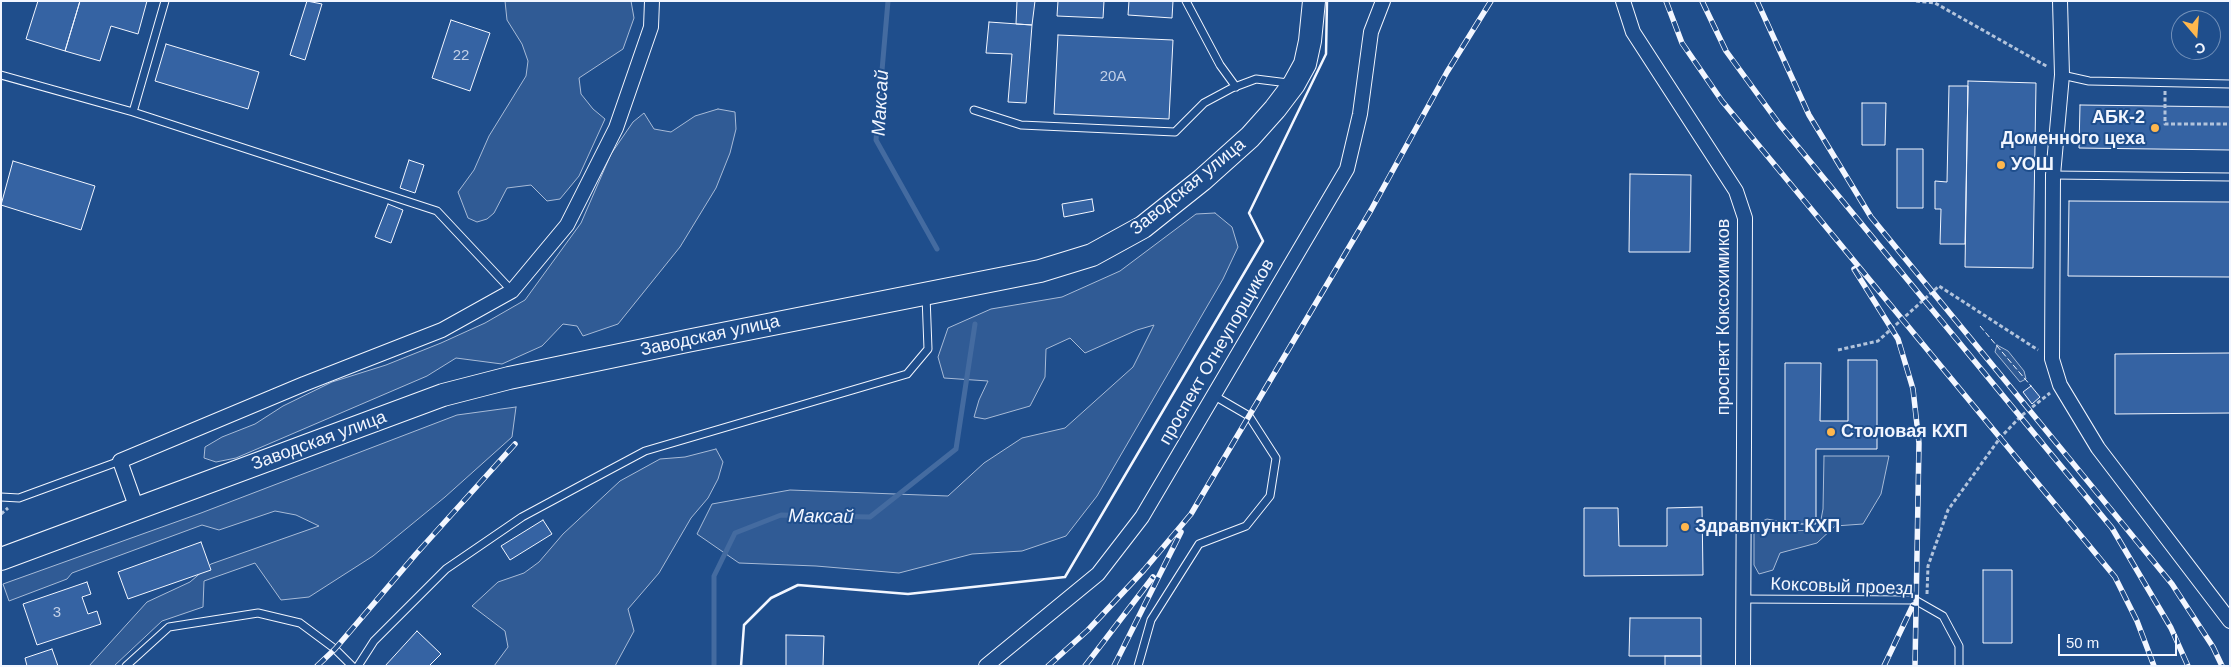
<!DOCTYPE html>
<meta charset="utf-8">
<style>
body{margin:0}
#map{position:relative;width:2231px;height:667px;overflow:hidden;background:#1f4e8c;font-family:Arial,sans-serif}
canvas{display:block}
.frame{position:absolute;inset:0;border:2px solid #f2f6ff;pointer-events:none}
.north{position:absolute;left:2171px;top:10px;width:50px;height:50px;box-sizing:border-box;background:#1f4e8c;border:1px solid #7391ba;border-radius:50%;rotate:162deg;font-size:14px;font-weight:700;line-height:20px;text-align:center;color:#f2f6ff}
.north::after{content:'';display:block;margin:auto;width:18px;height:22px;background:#ffb74d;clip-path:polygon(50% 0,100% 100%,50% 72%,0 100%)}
.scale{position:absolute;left:2058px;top:634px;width:119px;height:22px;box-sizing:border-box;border:2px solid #f2f6ff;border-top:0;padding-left:6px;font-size:15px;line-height:18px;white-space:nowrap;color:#f2f6ff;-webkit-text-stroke:4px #1f4e8c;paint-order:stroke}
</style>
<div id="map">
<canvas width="2231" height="667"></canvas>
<div class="frame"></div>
<div class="north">С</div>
<div class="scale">50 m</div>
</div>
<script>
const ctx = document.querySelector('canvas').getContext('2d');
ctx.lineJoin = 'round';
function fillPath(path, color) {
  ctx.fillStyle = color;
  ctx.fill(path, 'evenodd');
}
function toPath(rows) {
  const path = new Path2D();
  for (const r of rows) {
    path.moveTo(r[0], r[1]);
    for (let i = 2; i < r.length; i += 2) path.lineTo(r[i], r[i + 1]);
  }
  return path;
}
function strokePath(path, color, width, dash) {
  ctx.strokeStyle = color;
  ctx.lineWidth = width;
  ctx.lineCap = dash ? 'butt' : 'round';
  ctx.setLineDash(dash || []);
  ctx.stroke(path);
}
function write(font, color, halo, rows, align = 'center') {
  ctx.font = font + ' Arial,sans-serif';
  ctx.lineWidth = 4;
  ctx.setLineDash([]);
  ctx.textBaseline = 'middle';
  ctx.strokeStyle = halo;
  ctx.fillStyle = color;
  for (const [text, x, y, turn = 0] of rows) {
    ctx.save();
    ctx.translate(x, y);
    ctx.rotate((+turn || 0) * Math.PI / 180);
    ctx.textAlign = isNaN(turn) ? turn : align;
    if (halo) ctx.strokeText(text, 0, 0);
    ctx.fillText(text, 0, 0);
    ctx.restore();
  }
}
const built = toPath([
 [505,1,631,1,634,18,623,49,579,78,581,94,593,109,605,119,579,176,560,199,547,201,531,185,507,188,494,213,487,219,477,222,468,218,458,192,474,170,489,136,526,76,528,61,522,44,507,20,505,1],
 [718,109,735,112,736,129,730,153,716,188,680,247,618,324,583,336,577,326,563,324,542,346,502,364,456,358,427,376,236,458,216,462,204,458,205,447,222,437,255,424,283,406,332,382,386,365,441,343,485,323,525,300,581,223,611,154,633,122,644,113,654,129,671,132,695,116,718,109],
 [1215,213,1232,227,1238,247,1223,279,1097,496,1066,536,1022,551,972,554,899,573,816,566,739,563,697,534,712,504,790,490,948,496,984,463,1022,438,1065,428,1133,367,1154,325,1137,330,1085,353,1070,338,1046,349,1045,377,1030,406,985,419,974,417,979,400,988,381,944,378,938,357,948,328,991,309,1062,297,1120,271,1196,214,1215,213],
 [1997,345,2008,351,2024,371,2026,379,2020,382,1995,352,1997,345],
 [516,407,512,437,445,497,373,556,309,597,281,600,255,563,204,581,203,607,162,621,114,666,89,666,147,602,190,582,211,564,319,526,296,515,275,511,219,530,202,525,72,573,67,579,9,601,3,584,201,513,457,415,516,407],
 [716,449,723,462,718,479,708,498,691,518,659,573,628,609,634,631,615,666,494,666,508,647,505,631,472,606,498,582,524,573,539,562,563,534,620,481,660,459,685,457,716,449],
 [1824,456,1889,456,1881,494,1863,524,1835,526,1817,543,1780,553,1773,570,1759,574,1754,565,1754,525,1767,519,1777,521,1784,531,1819,530,1823,509,1824,456]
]);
const stream = toPath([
 [888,1,876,140,937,249],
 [714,666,714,576,735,533,781,515,870,517,956,449,975,324]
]);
const building = toPath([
 [38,1,80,1,65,51,26,39,38,1],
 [80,1,147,1,138,34,111,26,100,61,65,51,80,1],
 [307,1,322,4,305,60,290,55,307,1],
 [1017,1,1035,1,1032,25,1016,24,1017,1],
 [1058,1,1104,1,1103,18,1057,16,1058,1],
 [1129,1,1173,1,1172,18,1128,15,1129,1],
 [451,20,490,33,470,91,432,78,451,20],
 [989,22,1032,25,1026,103,1008,102,1012,54,986,53,989,22],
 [1058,35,1173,40,1169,119,1054,114,1058,35],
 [166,44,259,72,248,109,155,81,166,44],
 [1968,81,2036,83,2033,268,1965,267,1968,81],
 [1949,86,1968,86,1965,244,1940,244,1941,209,1935,209,1935,181,1947,182,1949,86],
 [1862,103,1886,103,1885,145,1862,145,1862,103],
 [2080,105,2230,107,2230,150,2079,148,2080,105],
 [1897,149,1923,149,1923,208,1897,208,1897,149],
 [409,160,424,165,415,193,400,188,409,160],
 [13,161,95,186,81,230,1,205,13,161],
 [1630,174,1691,175,1690,252,1629,252,1630,174],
 [1092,199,1094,211,1064,217,1062,204,1092,199],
 [2069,201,2230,202,2230,277,2068,276,2069,201],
 [388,204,403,210,391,243,375,237,388,204],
 [2230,353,2230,413,2115,414,2115,354,2230,353],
 [1848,360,1877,360,1877,449,1816,449,1816,524,1785,524,1785,363,1821,363,1820,421,1848,421,1848,360],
 [2031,386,2040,397,2032,404,2023,392,2031,386],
 [1702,507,1703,575,1584,576,1584,508,1618,508,1619,546,1667,546,1667,508,1702,507],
 [543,520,552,534,510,560,501,546,543,520],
 [201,542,211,570,128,599,118,572,201,542],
 [1983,570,2012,570,2012,643,1983,643,1983,570],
 [87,582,91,594,82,597,88,614,97,611,101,624,37,645,23,604,87,582],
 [1630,618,1701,618,1701,656,1629,656,1630,618],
 [417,631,441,654,429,666,385,666,417,631],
 [786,635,824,636,823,666,786,666,786,635],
 [52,649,58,666,27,666,25,658,52,649],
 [1665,656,1701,656,1701,666,1665,666,1665,656]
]);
const path = toPath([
 [1916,1,1935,3,2048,67],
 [2165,91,2165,124,2230,124],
 [1838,350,1878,341,1939,286,2038,350],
 [1,514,8,508],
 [1927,594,1928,566,1948,510,2000,438,2021,416,2050,393]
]);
const service = toPath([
 [1186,1,1220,65,1236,87],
 [1,75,133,112,165,1],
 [2062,75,2089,81,2230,84],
 [974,110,1021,125,1175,132,1204,103,1232,88,1256,79,1288,83],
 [133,112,437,211,512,291],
 [2053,175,2230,177],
 [1,497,19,498,120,461],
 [1743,599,1915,600,1943,616,1959,646,1959,666],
 [126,666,169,627,258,613,300,623,335,649,352,666],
 [358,666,374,641,446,569,522,517,587,482,645,451,907,374,928,349,926,296],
 [1138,666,1151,620,1199,544,1246,526,1270,496,1276,458,1249,416,1213,395]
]);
const minor = toPath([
 [1623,1,1633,32,1736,191,1745,218,1743,666],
 [2060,1,2062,75,2053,175,2052,359,2060,385,2098,448,2230,621],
 [137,509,120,461,304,384,442,330,512,291,567,225,616,128,651,27,652,1],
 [986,666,1098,574,1142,517,1347,169,1360,114,1371,32,1383,1]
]);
const primary = toPath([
 [1,559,443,395,509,378,687,341,1040,271,1092,255,1143,227,1202,180,1250,137,1275,109,1294,84,1305,64,1310,41,1314,1]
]);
const rail = toPath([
 [1666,1,1682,43,1722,101,2115,577,2137,621,2154,666],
 [1702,1,1726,51,1780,125,2112,528,2171,628,2188,666],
 [1757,1,1809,115,1871,217,2172,584,2213,647,2222,666],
 [1854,269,1898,339,1913,389,1919,443,1915,666],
 [317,666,335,649,416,554,515,444],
 [1048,666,1088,630,1144,570,1191,514,1371,210,1447,72,1491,1],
 [1085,666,1153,577],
 [1114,666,1181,532],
 [1884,666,1913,605]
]);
const fence = toPath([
 [1980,326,2031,386]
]);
const wall = toPath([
 [741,666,744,625,771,598,798,585,908,594,1065,577,1263,241,1249,213,1326,54,1327,1]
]);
const markers = [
 [2155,128,5,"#ffb74d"],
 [2001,165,5,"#ffb74d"],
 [1831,432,5,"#ffb74d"],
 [1685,527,5,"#ffb74d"]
];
const numberNames = [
 ["22",461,56],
 ["20А",1113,77],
 ["3",57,613]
];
const poiNames = [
 ["АБК-2",2145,118,"right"],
 ["Доменного цеха",2145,139,"right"],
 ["УОШ",2011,165],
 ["Столовая КХП",1841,432],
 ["Здравпункт КХП",1695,527]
];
const streetNames = [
 ["Заводская улица",1188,187,-39],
 ["проспект Коксохимиков",1724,317,-90],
 ["Заводская улица",710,336,-12],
 ["проспект Огнеупорщиков",1217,352,-60],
 ["Заводская улица",319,441,-20],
 ["Коксовый проезд",1842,587,2]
];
const waterNames = [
 ["Максай",881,103,-87],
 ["Максай",821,517,1]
];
fillPath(built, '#305b95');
strokePath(built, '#a8bbd7', 1);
strokePath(stream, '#446ba0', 5);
fillPath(building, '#3563a3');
strokePath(building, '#f2f6ff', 1);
strokePath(service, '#f2f6ff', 9);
strokePath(minor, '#f2f6ff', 16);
strokePath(primary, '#f2f6ff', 24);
strokePath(path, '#b3c4dc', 3, [4, 2.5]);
strokePath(service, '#1f4e8c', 7);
strokePath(minor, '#1f4e8c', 14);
strokePath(primary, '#1f4e8c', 22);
strokePath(rail, '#f2f6ff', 5.5);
strokePath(rail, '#1f4e8c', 4, [11]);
strokePath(fence, '#f2f6ff', 1, [6, 2.5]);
strokePath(wall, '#f2f6ff', 2.5);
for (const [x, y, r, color] of markers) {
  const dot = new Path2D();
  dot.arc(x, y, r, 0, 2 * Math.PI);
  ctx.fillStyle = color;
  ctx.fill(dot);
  strokePath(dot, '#1f4e8c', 2);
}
write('15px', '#c3d1e8', null, numberNames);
write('bold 18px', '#f2f6ff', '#1f4e8c', poiNames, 'left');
write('18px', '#f2f6ff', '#1f4e8c', streetNames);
write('italic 19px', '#f2f6ff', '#1f4e8c', waterNames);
</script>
